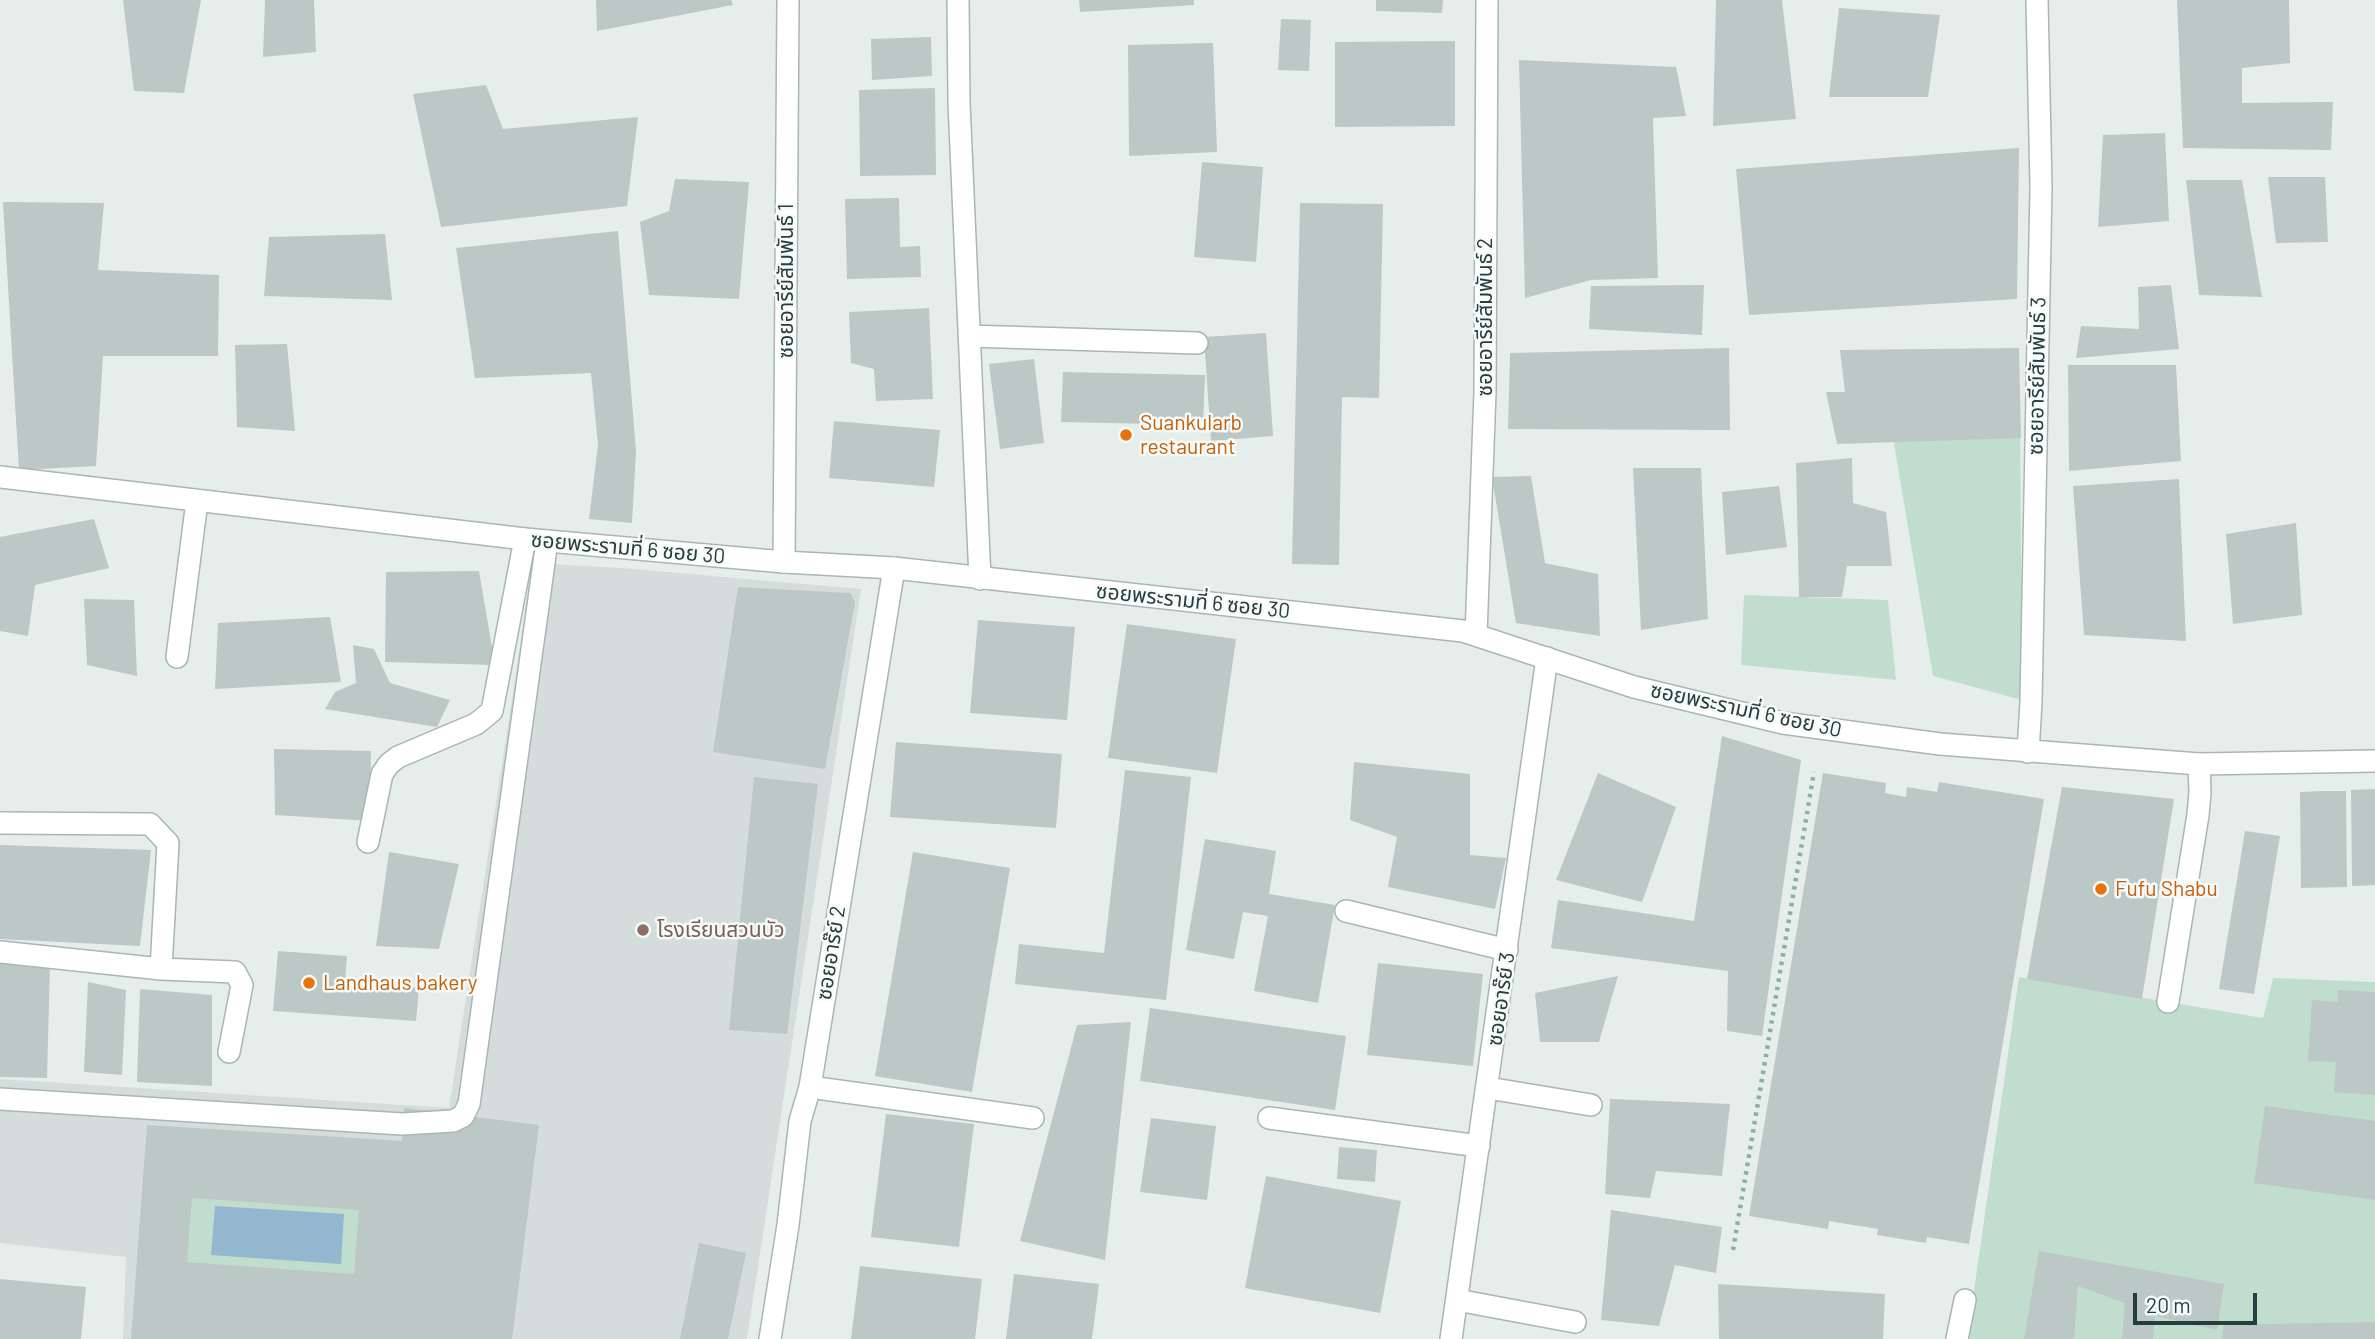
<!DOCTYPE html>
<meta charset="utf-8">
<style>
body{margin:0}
#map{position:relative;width:2375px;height:1339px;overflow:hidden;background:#e6eeec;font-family:Barlow,sans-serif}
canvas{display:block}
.scale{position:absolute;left:2133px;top:1293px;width:124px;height:32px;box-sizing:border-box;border:4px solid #263e3d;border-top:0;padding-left:9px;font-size:21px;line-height:24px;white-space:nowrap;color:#263e3d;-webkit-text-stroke:5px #f6faf9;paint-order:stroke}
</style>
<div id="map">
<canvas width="2375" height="1339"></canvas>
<div class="scale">20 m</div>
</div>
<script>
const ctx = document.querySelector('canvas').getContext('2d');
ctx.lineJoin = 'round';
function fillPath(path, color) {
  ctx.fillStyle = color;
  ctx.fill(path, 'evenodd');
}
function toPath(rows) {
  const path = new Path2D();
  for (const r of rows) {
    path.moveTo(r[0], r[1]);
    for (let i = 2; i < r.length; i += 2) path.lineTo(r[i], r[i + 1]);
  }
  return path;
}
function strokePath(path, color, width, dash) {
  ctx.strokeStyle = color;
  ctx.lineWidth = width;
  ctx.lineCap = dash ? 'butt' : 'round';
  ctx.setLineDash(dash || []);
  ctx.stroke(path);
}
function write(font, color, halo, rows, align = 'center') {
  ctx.font = font + ' Barlow,"Noto Sans Thai",sans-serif';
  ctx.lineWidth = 5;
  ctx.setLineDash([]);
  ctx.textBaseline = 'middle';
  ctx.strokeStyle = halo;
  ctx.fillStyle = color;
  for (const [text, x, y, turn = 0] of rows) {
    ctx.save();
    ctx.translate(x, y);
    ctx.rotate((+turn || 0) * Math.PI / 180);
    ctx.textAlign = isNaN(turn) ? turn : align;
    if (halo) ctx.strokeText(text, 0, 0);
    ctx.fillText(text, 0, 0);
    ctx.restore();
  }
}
const built = toPath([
 [533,563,621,568,861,589,747,1339,123,1339,126,1257,0,1243,0,1079,449,1108]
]);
const green = toPath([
 [2020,400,2022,700,1933,676,1888,408],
 [1744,595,1888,600,1896,680,1741,665],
 [2019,977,2263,1018,2273,978,2375,982,2375,1339,1967,1339],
 [192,1198,359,1210,354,1274,187,1262]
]);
const water = toPath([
 [215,1206,344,1214,341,1264,211,1255]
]);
const building = toPath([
 [123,0,201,0,184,93,134,91],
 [265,0,314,0,316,52,263,57],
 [596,0,731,0,733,5,597,31],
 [1079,0,1194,0,1194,5,1080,12],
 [1376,0,1443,0,1442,13,1376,11],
 [1716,0,1782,0,1796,119,1713,126],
 [2177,0,2289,0,2290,63,2242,68,2242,103,2333,102,2331,150,2183,148],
 [1839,8,1940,15,1928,97,1829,97],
 [1281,19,1311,20,1309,71,1278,70],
 [931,37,932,76,872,80,871,39],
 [1455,41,1455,126,1335,127,1335,42],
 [1213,43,1217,152,1129,156,1128,45],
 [1519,60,1676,67,1686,116,1653,118,1658,278,1591,280,1525,298],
 [486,85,503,129,638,117,627,206,441,227,413,94],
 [935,88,936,175,860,176,859,90],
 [2165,133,2169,221,2098,227,2103,135],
 [2019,148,2017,299,1749,315,1736,169],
 [1202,162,1263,167,1256,262,1194,257],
 [2268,177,2325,177,2328,242,2276,243],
 [675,179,749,182,739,299,649,295,640,222,669,211],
 [2186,180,2242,180,2262,297,2199,295],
 [899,198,900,247,920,246,921,277,847,279,845,199],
 [3,202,104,203,98,270,219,275,218,356,103,356,96,466,19,470],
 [1300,203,1383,204,1379,398,1342,397,1339,565,1292,564],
 [618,231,636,451,632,523,589,519,598,445,591,373,475,378,456,248],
 [385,234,392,300,264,296,269,237],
 [1704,285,1702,335,1589,329,1591,286],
 [2171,285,2179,349,2076,358,2081,326,2139,329,2138,287],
 [929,308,933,399,876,401,874,369,851,363,849,312],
 [1266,333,1273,436,1211,441,1204,337],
 [287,344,295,431,237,427,235,345],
 [1729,348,1730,430,1508,429,1510,353],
 [2019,348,2021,438,1837,444,1826,392,1845,392,1840,350],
 [1034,359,1044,443,1000,449,989,364],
 [2068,365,2176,365,2181,461,2069,471],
 [1063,372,1205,375,1203,425,1061,422],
 [834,421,940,430,934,487,829,478],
 [1852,458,1853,503,1886,512,1892,566,1847,566,1842,597,1799,597,1796,463],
 [1633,468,1701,468,1708,619,1641,630],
 [1531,476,1545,563,1598,574,1600,636,1516,623,1492,477],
 [2179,479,2186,641,2084,635,2073,486],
 [1779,486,1787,547,1726,555,1722,492],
 [94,519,109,568,35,585,28,636,0,631,0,537],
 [2296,523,2302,615,2233,624,2226,534],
 [479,571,495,665,385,662,386,572],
 [738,587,850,593,855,602,825,769,713,752],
 [84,599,134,600,137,676,87,665],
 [330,617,341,682,215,689,218,623],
 [978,620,1075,627,1067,720,970,713],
 [1127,624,1236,639,1217,773,1108,758],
 [353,645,374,649,390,683,450,700,437,727,325,709,335,692,356,683],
 [1722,736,1801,760,1762,1036,1727,1031,1728,971,1551,948,1558,900,1694,921],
 [896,742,1062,754,1056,828,890,817],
 [274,749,371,751,370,821,275,815],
 [1354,762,1470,774,1470,855,1506,858,1495,909,1388,887,1397,837,1350,820],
 [1125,770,1191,777,1166,1000,1015,984,1019,944,1104,953],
 [1598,773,1676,807,1642,902,1556,880],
 [1823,773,1886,783,1885,793,1906,797,1907,787,1937,792,1939,782,2044,799,1969,1244,1927,1237,1926,1243,1877,1235,1878,1229,1829,1221,1828,1229,1749,1216],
 [754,777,818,784,787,1034,729,1030],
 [2062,787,2174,799,2142,999,2027,979],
 [2375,789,2375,885,2352,886,2351,790],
 [2323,791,2346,791,2347,887,2301,888,2300,792],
 [2245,831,2280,836,2254,994,2219,989],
 [1205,839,1276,851,1269,894,1335,905,1318,1003,1254,991,1268,916,1243,912,1234,959,1186,950],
 [0,845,151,850,140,946,0,939],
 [389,852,459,864,439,949,376,946],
 [913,852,1010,868,972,1092,875,1076],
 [278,951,347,956,345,982,419,988,416,1021,273,1011],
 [0,963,50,964,47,1078,0,1077],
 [1378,963,1483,974,1473,1066,1367,1055],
 [1618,976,1599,1042,1540,1042,1535,993],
 [88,982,126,990,122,1075,84,1072],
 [140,989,212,995,212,1086,137,1082],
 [2338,990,2375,992,2375,1095,2334,1092,2336,1062,2308,1061,2312,1000,2338,1002],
 [1150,1008,1346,1036,1335,1110,1140,1081],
 [1131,1022,1105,1260,1020,1241,1077,1025],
 [1610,1099,1730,1104,1722,1176,1656,1171,1650,1198,1605,1194],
 [2265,1106,2375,1121,2375,1200,2254,1183],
 [404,1108,539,1125,512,1339,131,1339,147,1125,402,1141],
 [192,1198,359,1210,354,1274,187,1262],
 [886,1114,974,1124,959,1247,871,1237],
 [1151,1118,1216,1126,1207,1200,1140,1192],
 [1339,1147,1377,1150,1375,1182,1337,1179],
 [1266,1176,1401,1201,1380,1313,1245,1288],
 [1611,1210,1722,1227,1716,1273,1675,1265,1659,1326,1601,1320],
 [699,1243,746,1253,728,1339,680,1339],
 [2039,1251,2224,1284,2217,1330,2155,1316,2153,1339,2122,1339,2125,1303,2078,1286,2074,1339,2024,1339],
 [860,1266,982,1279,975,1339,851,1339],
 [1014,1274,1099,1284,1092,1339,1006,1339],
 [0,1279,86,1287,81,1339,0,1339],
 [1718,1284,1885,1294,1883,1339,1719,1339],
 [2375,1322,2375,1339,2222,1339,2224,1325]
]);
const path = toPath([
 [1733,1250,1814,772]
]);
const service = toPath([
 [177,657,197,501],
 [0,823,150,824,168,843,161,969],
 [0,952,161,969,235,972,242,985,229,1052],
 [2168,1002,2198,815,2200,792,2199,764],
 [810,1087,1033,1118],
 [0,1099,402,1124,453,1121,463,1116,469,1104,547,541],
 [1269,1118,1479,1146]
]);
const minor = toPath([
 [958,0,959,103,980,579],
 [969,336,1197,343],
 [784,562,788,0],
 [1476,635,1485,392,1487,0],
 [2028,752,2031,702,2041,187,2037,0],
 [368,842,382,774,389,764,398,757,476,724,492,711,525,539],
 [1346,911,1507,950],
 [1488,1088,1591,1105],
 [1457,1300,1575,1322],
 [770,1339,788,1225,800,1121,810,1087,894,568],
 [1451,1339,1547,658],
 [1957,1339,1965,1300]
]);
const tertiary = toPath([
 [0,477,525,539,784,562,894,568,1463,631,1634,687,1783,723,1940,744,2199,764,2375,761]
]);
const markers = [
 [1126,435,7,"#e8710a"],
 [2101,889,7,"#e8710a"],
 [643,930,7,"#8d6e63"],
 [309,983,7,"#e8710a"]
];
const streetNames = [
 ["ซอยอารีย์สัมพันธ์ 1",786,281,-90],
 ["ซอยอารีย์สัมพันธ์ 2",1485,317,-90],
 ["ซอยอารีย์สัมพันธ์ 3",2037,376,-89],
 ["ซอยพระรามที่ 6 ซอย 30",628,548,5],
 ["ซอยพระรามที่ 6 ซอย 30",1193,601,6],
 ["ซอยพระรามที่ 6 ซอย 30",1746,710,12],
 ["ซอยอาร๊ย์ 2",831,953,-81],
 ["ซอยอาร๊ย์ 3",1501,999,-82]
];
const foodNames = [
 ["Suankularb",1140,423],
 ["restaurant",1140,447],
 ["Fufu Shabu",2115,889],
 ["Landhaus bakery",323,983]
];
const educationNames = [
 ["โรงเรียนสวนบัว",657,930]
];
fillPath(built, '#d4dddb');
fillPath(green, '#c1ddce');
fillPath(water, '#93b7ce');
fillPath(building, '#bbc8c6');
strokePath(service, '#a9b6b4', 24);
strokePath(minor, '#a9b6b4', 24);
strokePath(tertiary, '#a9b6b4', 24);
strokePath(path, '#89afab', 4.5, [3.5, 5]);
strokePath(service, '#fff', 21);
strokePath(minor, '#fff', 21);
strokePath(tertiary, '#fff', 21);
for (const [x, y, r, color] of markers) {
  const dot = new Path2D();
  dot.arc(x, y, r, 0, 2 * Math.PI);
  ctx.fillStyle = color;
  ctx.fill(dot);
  strokePath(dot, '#f6faf9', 2.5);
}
write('21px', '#263e3d', '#f6faf9', streetNames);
write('21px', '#c56008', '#f6faf9', foodNames, 'left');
write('21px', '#785e54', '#f6faf9', educationNames, 'left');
</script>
